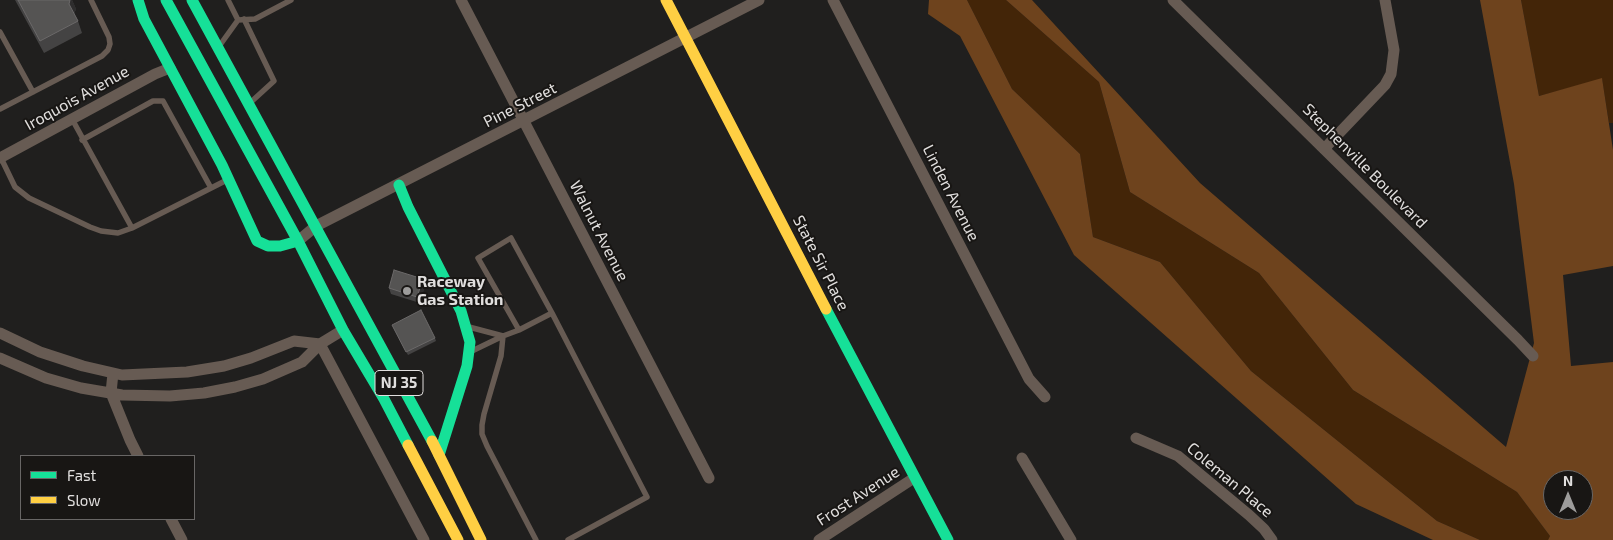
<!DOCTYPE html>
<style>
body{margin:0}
#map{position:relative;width:1613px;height:540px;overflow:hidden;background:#201f1e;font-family:"Exo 2",sans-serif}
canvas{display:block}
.legend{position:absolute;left:20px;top:455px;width:175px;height:65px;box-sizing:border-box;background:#181614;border:1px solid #686665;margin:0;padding:6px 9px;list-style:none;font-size:15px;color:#e1dfde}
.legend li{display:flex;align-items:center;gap:10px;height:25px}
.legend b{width:25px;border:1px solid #686665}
.north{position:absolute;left:1543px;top:470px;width:50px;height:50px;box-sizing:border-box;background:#181614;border:1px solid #686665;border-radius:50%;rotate:0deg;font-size:14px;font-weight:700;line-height:20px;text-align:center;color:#e1dfde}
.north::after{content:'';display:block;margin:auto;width:18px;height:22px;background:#9d9c9b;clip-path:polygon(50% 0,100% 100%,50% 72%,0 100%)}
</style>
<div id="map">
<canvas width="1613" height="540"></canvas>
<ul class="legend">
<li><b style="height:6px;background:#16e098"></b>Fast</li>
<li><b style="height:6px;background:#ffcf43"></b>Slow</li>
</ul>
<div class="north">N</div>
</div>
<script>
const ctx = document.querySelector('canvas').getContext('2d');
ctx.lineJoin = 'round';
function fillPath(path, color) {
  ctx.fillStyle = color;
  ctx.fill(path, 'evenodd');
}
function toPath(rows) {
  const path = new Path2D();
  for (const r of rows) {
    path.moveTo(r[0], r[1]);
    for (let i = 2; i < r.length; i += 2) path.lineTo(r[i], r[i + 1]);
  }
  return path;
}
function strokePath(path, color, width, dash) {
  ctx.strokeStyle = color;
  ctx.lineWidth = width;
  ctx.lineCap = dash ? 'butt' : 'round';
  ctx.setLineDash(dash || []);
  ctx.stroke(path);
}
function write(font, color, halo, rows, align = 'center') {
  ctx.font = font + ' "Exo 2",sans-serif';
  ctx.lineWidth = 4;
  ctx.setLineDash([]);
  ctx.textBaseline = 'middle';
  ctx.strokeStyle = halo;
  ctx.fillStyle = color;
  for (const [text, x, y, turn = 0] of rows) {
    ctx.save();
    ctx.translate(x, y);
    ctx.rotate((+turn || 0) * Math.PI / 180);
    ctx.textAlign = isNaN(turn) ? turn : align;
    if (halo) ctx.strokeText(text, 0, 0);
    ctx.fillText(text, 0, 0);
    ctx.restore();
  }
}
const green = toPath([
 [967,0,1006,0,1099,82,1130,192,1259,273,1353,390,1517,492,1550,536,1548,540,1480,540,1437,521,1251,371,1160,262,1093,237,1080,154,1012,89],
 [1521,0,1613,0,1613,123,1609,123,1602,79,1539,96]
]);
const forest = toPath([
 [929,0,967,0,1012,89,1080,154,1093,237,1160,262,1251,371,1437,521,1480,540,1433,540,1356,504,1074,255,960,36,928,14],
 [1006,0,1032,0,1200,183,1506,447,1534,343,1514,184,1480,0,1521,0,1539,96,1602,78,1613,150,1613,266,1563,275,1571,366,1613,362,1613,540,1548,540,1550,536,1517,492,1353,390,1259,273,1130,192,1099,82],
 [1553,480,1583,480,1583,510,1553,510]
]);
const lane = toPath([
 [228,0,238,20],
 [244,19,274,81,251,102],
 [238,20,255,19,291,0],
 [0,32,33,92],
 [220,45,238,20],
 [0,109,102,56,108,50,110,44,109,37,91,0],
 [72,119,132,228],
 [82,140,153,101,163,101,211,188],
 [1,158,15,187,29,198,90,227,101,231,118,233,132,228,225,181],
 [469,327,503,336],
 [519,330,552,313],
 [503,336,501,356,484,414,482,425,482,434,487,446,536,540],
 [472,351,503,336,519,330,478,258,511,238,552,313,647,497,568,540]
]);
const street = toPath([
 [461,0,709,478],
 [833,0,1029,379,1045,397],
 [1173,0,1518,340,1533,356],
 [1324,149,1385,85,1391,74,1394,50,1385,0],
 [0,158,155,74,170,68],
 [298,241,316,226,759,0],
 [0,333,40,352,83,366,122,375,187,372,224,366,251,358,294,341,320,344],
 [320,344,424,540],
 [0,358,46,378,81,388,122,395,170,396,204,393,235,387,263,379,302,362,320,344,343,330],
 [113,373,111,393,130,440,138,456],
 [1136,438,1178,456,1249,515,1264,529,1272,540],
 [1022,458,1071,540],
 [171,519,182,540],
 [819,540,914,478]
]);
const fast = toPath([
 [138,0,144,19,222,165,257,241,268,246,280,246,298,241],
 [166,0,298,241,343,330,384,399,408,445],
 [192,0,432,441],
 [399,185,408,207,461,311,470,342,467,366,439,455],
 [826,309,948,540]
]);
const slow = toPath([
 [666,0,826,309],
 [432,441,481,540],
 [408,445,458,540]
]);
const wall = toPath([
 [15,0,72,0,76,9,74,14,78,21,82,33,44,53],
 [423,279,425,285,420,303,391,294,389,288],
 [392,325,435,338,436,341,408,355]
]);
const shadedWall = toPath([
 [70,0,72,0,76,9,73,16,69,4],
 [423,279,425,285,420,303,417,297]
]);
const building = toPath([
 [18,0,70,0,69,4,78,21,40,41,18,0],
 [394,270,423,279,417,297,389,288,394,270],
 [421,310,435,338,406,352,392,325,421,310]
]);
const markers = [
 [407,291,5,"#9d9c9b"]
];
const shields = [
 [399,383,48]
];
const shieldNames = [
 ["NJ 35",399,383]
];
const streetNames = [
 ["Iroquois Avenue",77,98,-29],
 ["Pine Street",520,105,-27],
 ["Stephenville Boulevard",1365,166,45],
 ["Linden Avenue",951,193,63],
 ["Walnut Avenue",599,231,63],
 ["State Sir Place",821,263,63],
 ["Coleman Place",1230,480,40],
 ["Frost Avenue",858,496,-33]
];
const poiNames = [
 ["Raceway",417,282],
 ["Gas Station",417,300]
];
fillPath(green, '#432508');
fillPath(forest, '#6e431d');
strokePath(lane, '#675b53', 5.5);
strokePath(street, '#675b53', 11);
strokePath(fast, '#16e098', 11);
strokePath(slow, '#ffcf43', 11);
fillPath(wall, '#444343');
fillPath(shadedWall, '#2e2d2d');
fillPath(building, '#555453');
strokePath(building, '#6b6969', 1);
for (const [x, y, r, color] of markers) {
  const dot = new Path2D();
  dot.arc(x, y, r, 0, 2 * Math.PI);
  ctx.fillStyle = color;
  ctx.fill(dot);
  strokePath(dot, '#181614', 2);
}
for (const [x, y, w] of shields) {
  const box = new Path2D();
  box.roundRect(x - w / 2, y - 12.5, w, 25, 4);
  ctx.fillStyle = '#181614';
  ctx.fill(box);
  strokePath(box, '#e1dfde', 1);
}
write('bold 15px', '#e1dfde', null, shieldNames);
write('16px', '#e1dfde', '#181614', streetNames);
write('bold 16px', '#e1dfde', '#181614', poiNames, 'left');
</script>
